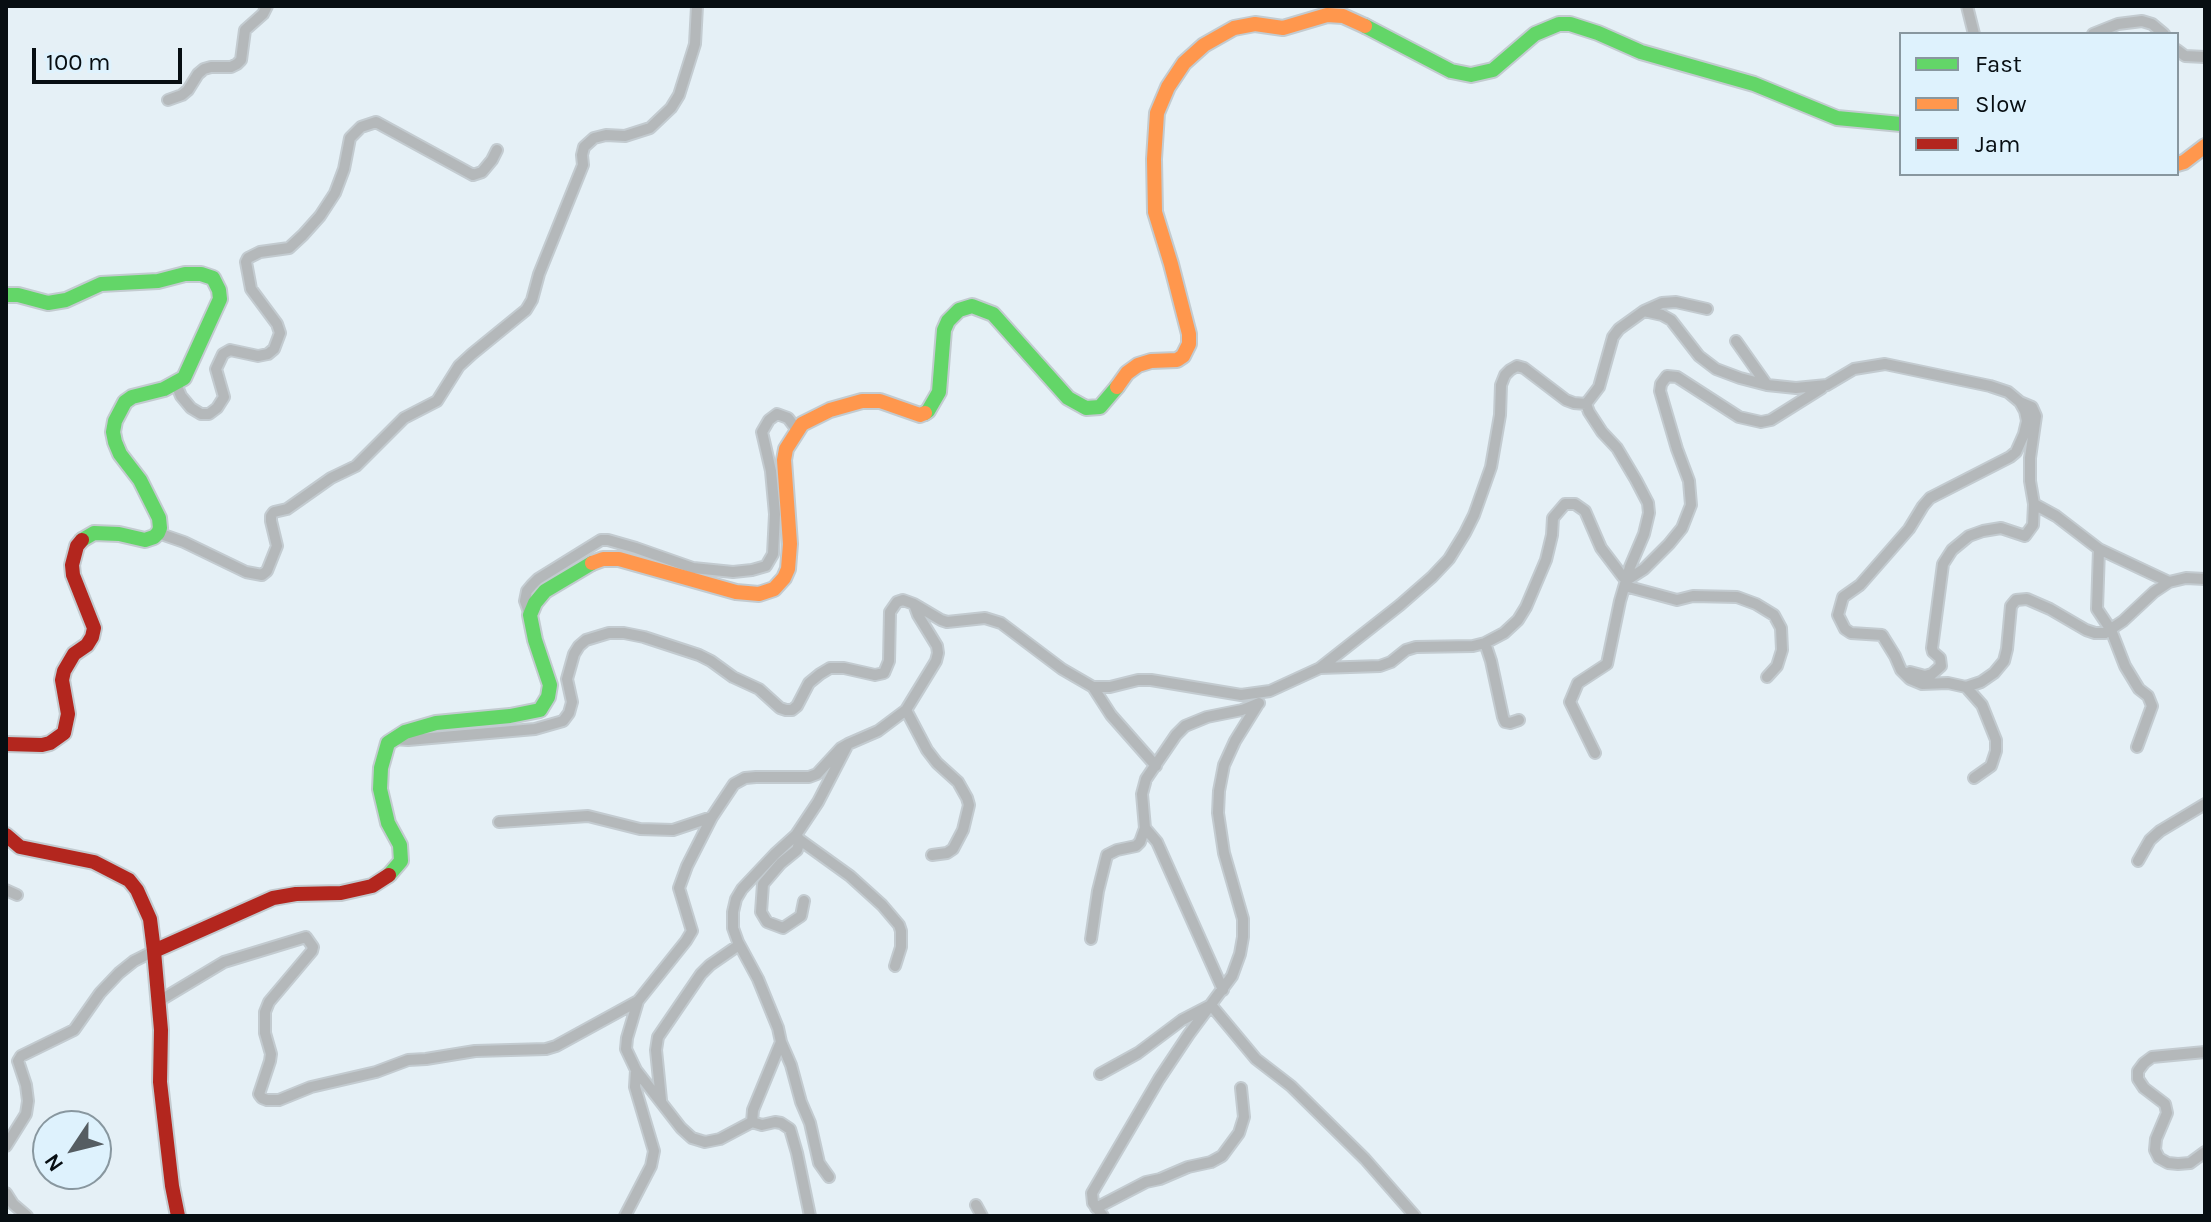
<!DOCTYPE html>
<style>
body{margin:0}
#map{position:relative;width:2211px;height:1222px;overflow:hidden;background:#e5f0f6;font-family:Karla,sans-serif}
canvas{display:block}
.frame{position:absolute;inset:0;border:8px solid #070e12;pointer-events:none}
.legend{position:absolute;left:1899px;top:32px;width:280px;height:144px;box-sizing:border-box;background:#def2fd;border:2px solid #88979f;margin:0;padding:10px 14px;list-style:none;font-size:24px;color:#070e12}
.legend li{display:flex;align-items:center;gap:16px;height:40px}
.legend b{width:40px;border:2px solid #88979f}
.north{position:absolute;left:32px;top:1110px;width:80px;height:80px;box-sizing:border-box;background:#def2fd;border:2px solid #88979f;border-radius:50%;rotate:235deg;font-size:22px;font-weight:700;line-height:32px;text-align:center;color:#070e12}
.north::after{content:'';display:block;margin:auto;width:28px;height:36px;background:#555d62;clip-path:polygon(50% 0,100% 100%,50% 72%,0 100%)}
.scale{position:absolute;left:32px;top:48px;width:150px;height:36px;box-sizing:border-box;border:4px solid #070e12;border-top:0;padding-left:10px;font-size:24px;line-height:28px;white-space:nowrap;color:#070e12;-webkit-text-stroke:6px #def2fd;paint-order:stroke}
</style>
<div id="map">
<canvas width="2211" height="1222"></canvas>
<div class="frame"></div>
<ul class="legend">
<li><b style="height:10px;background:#63d668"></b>Fast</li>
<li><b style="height:10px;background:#ff974d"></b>Slow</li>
<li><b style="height:10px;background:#b3261e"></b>Jam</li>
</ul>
<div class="north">N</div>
<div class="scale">100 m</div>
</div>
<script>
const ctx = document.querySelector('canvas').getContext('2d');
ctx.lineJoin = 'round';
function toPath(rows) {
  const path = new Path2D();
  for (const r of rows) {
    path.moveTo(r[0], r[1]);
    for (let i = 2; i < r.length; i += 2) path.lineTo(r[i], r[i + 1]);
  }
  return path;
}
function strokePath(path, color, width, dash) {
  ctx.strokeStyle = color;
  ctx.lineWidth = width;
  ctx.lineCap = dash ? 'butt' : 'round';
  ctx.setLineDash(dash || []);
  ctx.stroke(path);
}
const street = toPath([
 [1967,6,1974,34],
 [2093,34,2118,24,2142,21,2152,24,2164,34],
 [2177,50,2185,56,2205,57],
 [168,100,182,95,188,90,198,74,204,69,211,67,231,67,237,64,241,60,245,30,263,14,267,6],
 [1644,311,1662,303,1676,302,1707,309],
 [1736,341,1767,385],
 [176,384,181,396,191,408,201,414,209,414,217,408,224,397,216,369,223,354,230,350,258,356,268,354,274,349,280,333,277,324,251,289,246,262,248,258,260,252,289,248,303,235,320,216,335,193,344,169,350,138,361,127,376,122,473,175,482,172,492,160,497,150],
 [1586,404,1589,412,1602,432,1617,448,1636,480,1648,503,1649,513,1644,534,1630,567,1620,601,1607,664,1578,683,1570,702,1595,753],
 [2034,504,2056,516,2099,549,2169,582],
 [158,533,184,542,246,572,262,575,267,571,277,546,271,521,271,516,274,512,287,509,331,478,356,466,404,418,437,401,459,366,472,354,526,310,532,300,539,274,583,165,582,155,584,147,594,138,606,135,625,136,650,128,671,108,679,95,695,44,697,6],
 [2099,549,2097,609,2111,630,2125,666,2139,689,2148,696,2152,706,2137,747],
 [1625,586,1677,600,1693,596,1737,597,1756,604,1774,615,1781,628,1782,650,1777,666,1767,677],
 [530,615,525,601,527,591,532,585,538,579,601,540,608,540,636,548,693,568,733,572,752,570,766,566,773,554,775,514,771,471,762,432,769,420,777,414,788,418,797,430],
 [1485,643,1491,661,1503,717,1505,722,1510,723,1519,720],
 [1320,668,1380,666,1391,662,1406,650,1416,647,1473,646,1485,643,1504,633,1518,620,1526,607,1546,560,1552,535,1553,518,1565,504,1575,504,1585,511,1601,548,1623,577,1630,578,1644,569,1669,544,1682,528,1691,505,1689,481,1677,449,1660,391,1661,384,1667,376,1677,377,1739,417,1761,422,1771,420,1822,388],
 [1910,672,1925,676,1932,674,1941,666,1940,658,1933,652,1932,648,1943,564,1952,550,1969,536,1983,531,2001,528,2025,536,2033,525,2034,504,2030,481,2030,458,2036,416,2032,407,2020,402],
 [1093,687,1111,715,1156,766],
 [1966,687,1982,705,1996,740,1996,751,1991,766,1974,778],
 [906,710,927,750,937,763,958,782,967,798,969,805,963,830,953,849,947,853,932,855],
 [393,739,408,740,535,729,563,721,569,713,572,702,567,679,574,654,579,646,586,640,609,633,624,633,644,637,699,655,711,661,733,677,759,689,780,708,786,710,792,710,797,706,809,683,820,674,830,668,844,668,875,675,884,673,889,661,890,612,897,602,903,600,914,604,941,620,947,622,985,618,1001,623,1062,669,1093,687,1110,687,1138,680,1151,680,1241,695,1270,691,1320,668,1400,605,1432,577,1449,559,1465,533,1474,515,1491,467,1500,415,1501,385,1505,375,1510,370,1517,366,1524,368,1566,400,1574,403,1586,404,1599,387,1613,337,1619,329,1644,311,1662,315,1671,320,1699,356,1716,369,1740,378,1767,385,1796,388,1827,385,1854,369,1885,364,1990,386,2008,392,2020,402,2025,411,2027,421,2024,434,2016,452,2010,457,1930,498,1923,506,1909,529,1860,585,1843,597,1838,615,1845,629,1851,633,1882,635,1895,656,1901,670,1910,679,1922,684,1948,683,1966,687,1981,682,1994,673,2004,661,2007,649,2011,606,2016,600,2027,599,2050,609,2086,630,2095,633,2105,633,2123,621,2154,592,2169,582,2186,578,2205,579],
 [499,822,588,816,640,829,673,830,712,817],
 [797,837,800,840,797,850,781,863,763,884,761,912,767,922,783,928,801,916,804,901],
 [800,840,850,876,882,905,899,925,901,931,901,947,895,966],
 [2138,861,2150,840,2160,831,2205,804],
 [6,890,17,895],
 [1091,939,1098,891,1107,855,1117,850,1136,846,1140,842,1145,828],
 [1223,990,1157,842,1145,828,1142,794,1146,779,1176,735,1185,726,1207,717,1242,710,1259,703],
 [159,1001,224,962,306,937,313,947,312,951,269,1002,265,1012,265,1033,271,1054,270,1061,259,1094,262,1098,267,1100,279,1100,311,1087,376,1072,408,1060,426,1059,475,1051,546,1049,556,1046,638,1001,686,941,692,931,679,888,687,866,712,817,734,784,745,778,756,777,809,777,817,774,841,748,848,744],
 [638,1001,627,1038,626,1049,636,1070,681,1128,692,1138,705,1142,720,1139,752,1122],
 [781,1042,791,1065,801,1102,810,1123,819,1163,829,1177],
 [2205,1052,2152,1057,2144,1063,2138,1071,2138,1079,2144,1088,2165,1104,2167,1113,2156,1139,2155,1150,2159,1158,2168,1163,2178,1164,2190,1163,2205,1152],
 [1100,1074,1138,1053,1182,1020,1211,1005,1256,1059,1291,1086,1365,1159,1415,1216],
 [661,1100,656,1050,658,1037,701,974,710,965,739,945],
 [6,1146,26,1114,28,1101,26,1085,18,1061,21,1056,74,1030,100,993,119,973,134,961,154,951],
 [6,1193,13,1204,27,1216],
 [976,1205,982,1216],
 [1096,1208,1146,1182,1160,1179,1188,1167,1211,1162,1222,1156,1239,1133,1244,1117,1241,1088],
 [625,1216,651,1166,654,1151,635,1087,636,1070],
 [810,1216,797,1153,790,1129,781,1123,775,1122,762,1125,752,1122,753,1110,781,1042,778,1028,758,979,738,942,733,928,733,912,736,899,742,889,775,854,796,835,818,802,848,744,878,731,906,710,936,661,938,653,937,646,918,615,914,604],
 [1103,1216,1093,1203,1092,1193,1159,1079,1189,1034,1232,976,1240,954,1243,937,1243,919,1224,853,1218,813,1219,791,1224,765,1235,741,1258,704]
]);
const fast = toPath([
 [1365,26,1451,71,1471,75,1493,70,1535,34,1559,24,1570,24,1598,33,1641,52,1754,84,1837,118,1901,124],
 [6,295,18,295,48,303,66,300,101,284,158,281,185,274,201,274,213,278,219,290,220,299,184,378,164,389,132,397,125,402,115,421,113,432,115,442,120,454,140,480,159,518,160,528,158,533,154,537,145,540,119,534,94,533,82,540],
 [925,413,928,411,939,392,944,330,948,321,959,310,972,306,993,314,1068,398,1086,408,1100,407,1117,387],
 [389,875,401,861,400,845,388,823,380,789,381,768,388,743,405,732,436,723,510,716,540,710,548,697,550,685,535,640,530,615,535,603,545,591,592,563]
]);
const slow = toPath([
 [2177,164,2184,162,2205,146],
 [1117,387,1127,373,1138,365,1151,361,1177,360,1183,356,1189,344,1189,334,1171,264,1155,212,1154,159,1157,113,1168,87,1184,63,1204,45,1234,28,1255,24,1283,28,1327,15,1343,16,1365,26],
 [592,563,603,559,619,559,736,592,759,594,774,589,784,578,788,569,790,544,784,460,786,449,802,424,830,410,862,401,880,401,920,415,925,413]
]);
const jam = toPath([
 [6,744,42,745,50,743,64,733,68,714,62,680,64,671,74,654,87,645,92,637,94,628,73,575,72,565,77,546,82,540],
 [6,835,20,847,94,862,129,880,137,890,150,919,154,951,273,898,296,894,341,893,372,886,389,875],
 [154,951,161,1030,160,1082,172,1186,178,1216]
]);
strokePath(street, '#c3cbd0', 14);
strokePath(fast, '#c3cbd0', 18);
strokePath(slow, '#c3cbd0', 18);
strokePath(jam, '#c3cbd0', 18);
strokePath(street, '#b4b8ba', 10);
strokePath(fast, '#63d668', 14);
strokePath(slow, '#ff974d', 14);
strokePath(jam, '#b3261e', 14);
</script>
